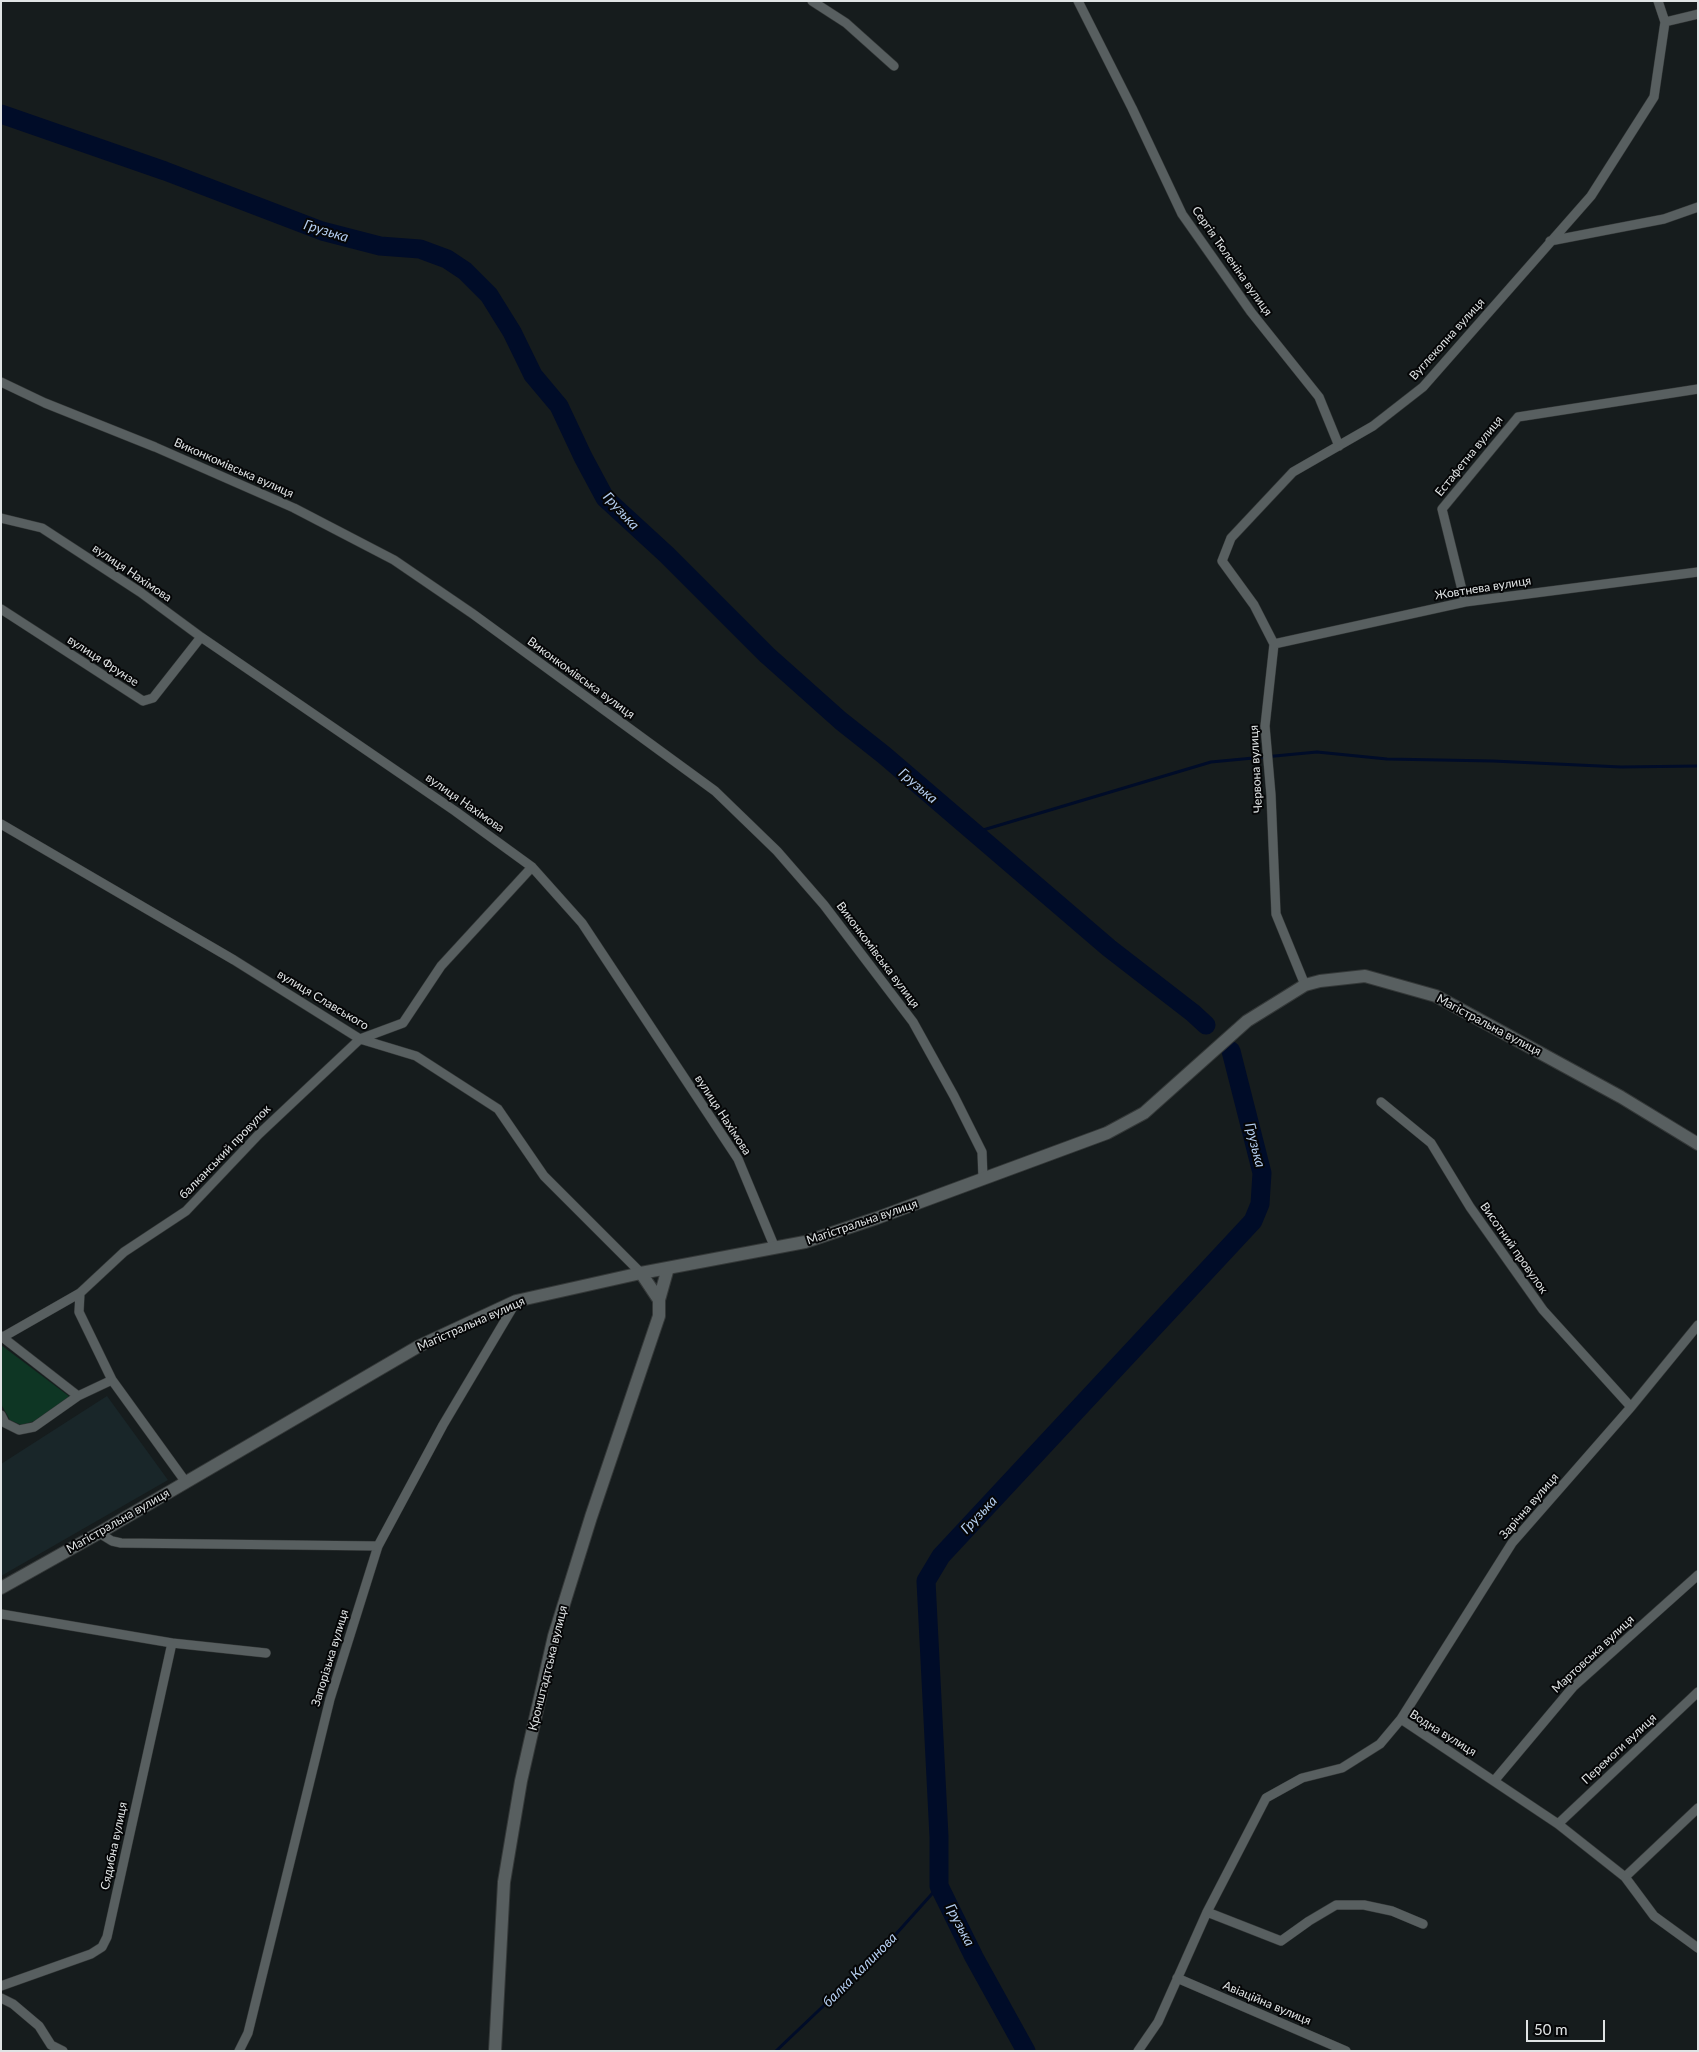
<!DOCTYPE html>
<meta charset="utf-8">
<style>
body{margin:0}
#map{position:relative;width:1699px;height:2052px;overflow:hidden;background:#161c1d;font-family:Lato,sans-serif}
canvas{display:block}
.frame{position:absolute;inset:0;border:2px solid #e0e4e5;pointer-events:none}
.scale{position:absolute;left:1526px;top:2020px;width:79px;height:22px;box-sizing:border-box;border:2px solid #e0e4e5;border-top:0;padding-left:6px;font-size:15px;line-height:18px;white-space:nowrap;color:#e0e4e5;-webkit-text-stroke:4px #050607;paint-order:stroke}
</style>
<div id="map">
<canvas width="1699" height="2052"></canvas>
<div class="frame"></div>
<div class="scale">50 m</div>
</div>
<script>
const ctx = document.querySelector('canvas').getContext('2d');
ctx.lineJoin = 'round';
function fillPath(path, color) {
  ctx.fillStyle = color;
  ctx.fill(path, 'evenodd');
}
function toPath(rows) {
  const path = new Path2D();
  for (const r of rows) {
    path.moveTo(r[0], r[1]);
    for (let i = 2; i < r.length; i += 2) path.lineTo(r[i], r[i + 1]);
  }
  return path;
}
function strokePath(path, color, width, dash) {
  ctx.strokeStyle = color;
  ctx.lineWidth = width;
  ctx.lineCap = dash ? 'butt' : 'round';
  ctx.setLineDash(dash || []);
  ctx.stroke(path);
}
function write(font, color, halo, rows, align = 'center') {
  ctx.font = font + ' Lato,sans-serif';
  ctx.lineWidth = 4;
  ctx.setLineDash([]);
  ctx.textBaseline = 'middle';
  ctx.strokeStyle = halo;
  ctx.fillStyle = color;
  for (const [text, x, y, turn = 0] of rows) {
    ctx.save();
    ctx.translate(x, y);
    ctx.rotate((+turn || 0) * Math.PI / 180);
    ctx.textAlign = isNaN(turn) ? turn : align;
    if (halo) ctx.strokeText(text, 0, 0);
    ctx.fillText(text, 0, 0);
    ctx.restore();
  }
}
const built = toPath([
 [107,1396,168,1480,1,1576,1,1464]
]);
const green = toPath([
 [1,1345,70,1397,35,1421,21,1425,10,1420,1,1404]
]);
const stream = toPath([
 [973,833,1211,762,1317,752,1387,759,1493,761,1621,767,1698,766],
 [776,2051,879,1953,939,1886]
]);
const river = toPath([
 [1,114,165,171,322,231,380,246,420,249,447,259,465,271,489,295,512,332,533,375,559,406,583,457,605,498,667,555,767,655,841,721,884,755,1109,948,1193,1013,1206,1025],
 [1026,2051,974,1957,939,1886,939,1837,926,1581,941,1556,1253,1221,1260,1204,1262,1173,1231,1051]
]);
const street = toPath([
 [812,1,846,23,894,66],
 [1078,1,1132,108,1182,214,1251,312,1319,397,1339,446],
 [1665,22,1698,14],
 [1550,241,1664,219,1698,207],
 [1,382,45,403,155,447,294,508,394,560,473,614,715,791,777,851,824,905,913,1022,954,1096,982,1152,983,1178],
 [1,518,42,528,140,592,201,637,455,811,532,867,582,923,738,1159,775,1248],
 [1465,602,1442,509,1518,417,1698,389],
 [1,609,143,701,153,698,201,637],
 [1274,644,1465,602,1698,572],
 [1,824,234,960,360,1039,416,1056,498,1109,544,1176,641,1273],
 [1305,985,1276,914,1271,795,1265,726,1274,644,1254,605,1222,561,1231,538,1293,472,1373,426,1423,387,1591,196,1654,97,1665,22,1658,1],
 [1381,1102,1431,1143,1470,1207,1543,1310,1631,1407],
 [1,1336,78,1396,112,1380],
 [3,1337,80,1293],
 [1,1415,5,1423,19,1430,34,1427,78,1396],
 [185,1481,112,1380,79,1312,80,1293,124,1252,186,1211,259,1134,360,1039,403,1023,441,966,532,867],
 [99,1533,112,1541,121,1543,378,1546],
 [1,1614,172,1643,266,1653],
 [1401,1719,1558,1824,1625,1877,1654,1916,1698,1948],
 [1494,1781,1573,1687,1698,1575],
 [1558,1824,1698,1692],
 [1625,1877,1698,1808],
 [1207,1912,1281,1941,1309,1921,1336,1905,1364,1905,1392,1911,1423,1924],
 [1177,1978,1346,2051],
 [1,1986,91,1954,102,1947,107,1937,172,1643],
 [1,1998,13,2004,39,2026,51,2045,63,2051],
 [239,2051,248,2033,330,1699,378,1546,443,1425,516,1302],
 [1138,2051,1158,2022,1207,1912,1266,1798,1302,1778,1342,1768,1380,1744,1401,1719,1512,1543,1631,1407,1698,1325]
]);
const secondary = toPath([
 [641,1273,659,1300],
 [1,1588,99,1533,419,1346,516,1301,641,1273,805,1242,877,1218,1107,1133,1144,1113,1247,1021,1305,985,1320,981,1365,976,1436,996,1621,1097,1698,1144],
 [495,2051,504,1882,521,1781,554,1636,591,1517,659,1316,659,1300,668,1268]
]);
const streetNames = [
 ["Сергія Тюленіна вулиця",1232,261,55],
 ["Вуглекопна вулиця",1447,339,-48],
 ["Естафетна вулиця",1469,456,-51],
 ["Виконкомівська вулиця",234,468,24],
 ["вулиця Нахімова",132,573,34],
 ["Жовтнева вулиця",1483,588,-9],
 ["вулиця Фрунзе",103,661,33],
 ["Виконкомівська вулиця",581,678,36],
 ["Червона вулиця",1256,769,-93],
 ["вулиця Нахімова",465,803,35],
 ["Виконкомівська вулиця",878,955,53],
 ["вулиця Славського",323,1000,31],
 ["Магістральна вулиця",1489,1025,28],
 ["вулиця Нахімова",723,1115,57],
 ["балканський провулок",225,1152,-46],
 ["Магістральна вулиця",862,1222,-19],
 ["Висотний провулок",1514,1248,55],
 ["Магістральна вулиця",471,1324,-24],
 ["Зарічна вулиця",1529,1506,-49],
 ["Магістральна вулиця",118,1521,-30],
 ["Мартовська вулиця",1593,1654,-43],
 ["Запорізька вулиця",330,1658,-73],
 ["Кронштадтська вулиця",548,1668,-76],
 ["Водна вулиця",1443,1733,32],
 ["Перемоги вулиця",1619,1749,-43],
 ["Сядибна вулиця",114,1846,-78],
 ["Авіаційна вулиця",1267,2003,23]
];
const waterNames = [
 ["Грузька",326,231,17],
 ["Грузька",621,511,47],
 ["Грузька",918,786,40],
 ["Грузька",1255,1145,76],
 ["Грузька",979,1515,-47],
 ["Грузька",960,1925,62],
 ["балка Калинова",860,1970,-45]
];
fillPath(built, '#192629');
fillPath(green, '#0e3624');
strokePath(stream, '#000c28', 3);
strokePath(river, '#000c28', 19);
strokePath(street, '#343838', 10);
strokePath(secondary, '#343838', 14);
strokePath(street, '#585f60', 9);
strokePath(secondary, '#585f60', 12);
write('12px', '#e0e4e5', '#050607', streetNames);
write('italic 14px', '#b4cdef', '#050607', waterNames);
</script>
